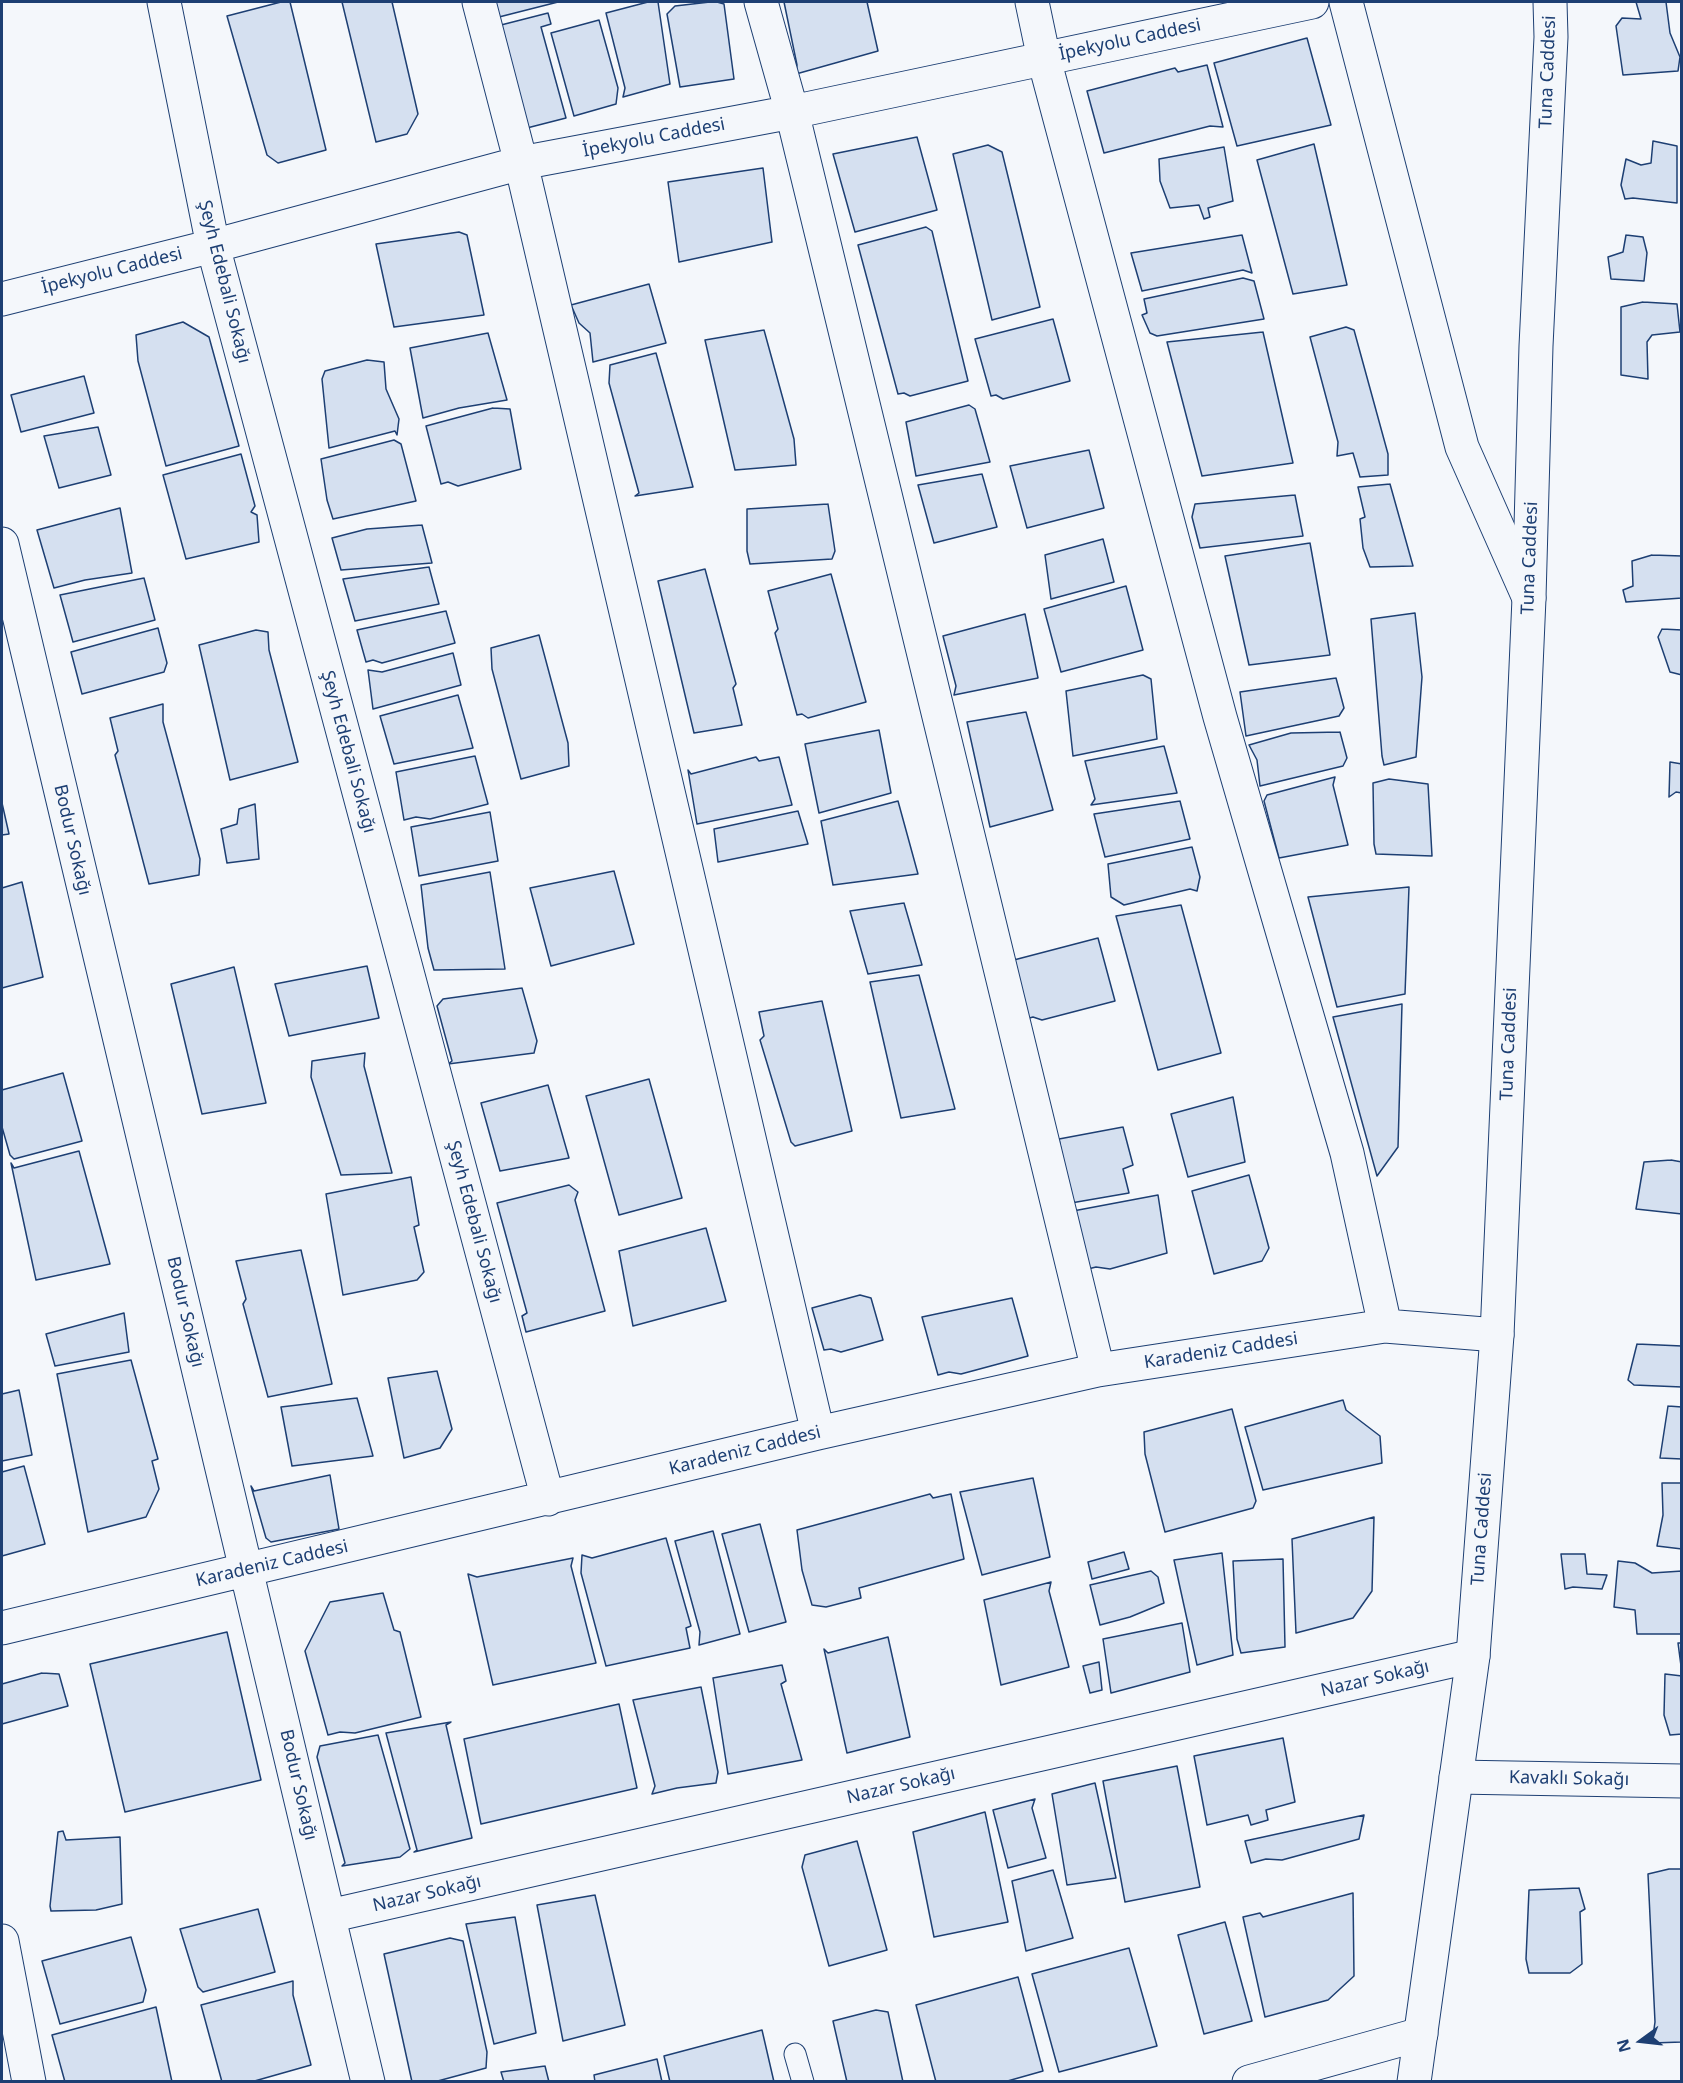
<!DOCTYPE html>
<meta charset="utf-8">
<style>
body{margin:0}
#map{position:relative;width:1683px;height:2083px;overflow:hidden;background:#f4f7fb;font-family:"Noto Sans",sans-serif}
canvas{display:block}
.frame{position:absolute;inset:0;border:3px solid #1d3f73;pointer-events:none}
.north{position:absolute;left:1611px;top:2011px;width:60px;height:60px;-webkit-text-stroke:4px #f4f7fb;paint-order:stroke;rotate:255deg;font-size:16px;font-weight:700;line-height:24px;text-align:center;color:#1d3f73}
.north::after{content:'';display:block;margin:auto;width:21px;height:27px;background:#1d3f73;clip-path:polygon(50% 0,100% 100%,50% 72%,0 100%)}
</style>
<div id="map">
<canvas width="1683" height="2083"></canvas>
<div class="frame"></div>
<div class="north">N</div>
</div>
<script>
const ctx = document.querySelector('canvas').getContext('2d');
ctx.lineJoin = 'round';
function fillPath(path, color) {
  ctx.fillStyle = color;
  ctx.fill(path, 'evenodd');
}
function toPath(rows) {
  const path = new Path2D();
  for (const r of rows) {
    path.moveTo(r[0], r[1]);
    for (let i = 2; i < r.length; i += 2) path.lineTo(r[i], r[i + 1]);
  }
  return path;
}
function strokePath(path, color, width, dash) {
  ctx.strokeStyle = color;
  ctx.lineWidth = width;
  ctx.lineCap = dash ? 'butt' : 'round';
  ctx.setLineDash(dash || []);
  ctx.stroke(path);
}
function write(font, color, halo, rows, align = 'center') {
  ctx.font = font + ' "Noto Sans",sans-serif';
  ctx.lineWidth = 4.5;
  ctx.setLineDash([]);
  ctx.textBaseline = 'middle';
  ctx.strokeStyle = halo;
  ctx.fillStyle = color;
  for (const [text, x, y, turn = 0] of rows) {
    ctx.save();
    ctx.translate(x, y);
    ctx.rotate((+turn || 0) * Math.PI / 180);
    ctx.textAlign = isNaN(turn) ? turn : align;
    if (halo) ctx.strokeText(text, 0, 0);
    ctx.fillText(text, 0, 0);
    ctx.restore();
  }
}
const building = toPath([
 [281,2,290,2,326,150,278,163,267,155,227,16,281,2],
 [342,2,392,2,418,114,407,134,376,142,342,2],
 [495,2,558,2,499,17,495,2],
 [648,2,658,2,670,84,623,97,625,88,606,13,648,2],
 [710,2,717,2,724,4,734,79,680,87,667,14,675,6,710,2],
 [784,2,867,2,878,51,796,74,797,65,784,2],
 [1636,2,1666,2,1670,33,1680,57,1678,71,1623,75,1616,26,1622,18,1641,19,1636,2],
 [548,13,551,24,541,27,566,118,523,129,501,25,548,13],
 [599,20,618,88,616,104,574,116,551,33,599,20],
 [1307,38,1331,125,1237,146,1214,63,1307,38],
 [1207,65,1223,127,1210,126,1104,153,1087,91,1175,68,1178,72,1207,65],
 [917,137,937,210,855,232,833,154,917,137],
 [1653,141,1677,146,1677,203,1633,198,1625,199,1621,185,1626,159,1641,165,1651,163,1653,141],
 [1314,144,1347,285,1293,294,1257,160,1314,144],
 [988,145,1002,152,1040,307,992,320,953,154,988,145],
 [1224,147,1233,201,1208,208,1210,217,1204,219,1199,205,1170,208,1160,181,1159,159,1224,147],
 [763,168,772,242,679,262,668,182,763,168],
 [926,227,932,231,968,381,910,396,904,393,898,394,858,245,926,227],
 [459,232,467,235,484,315,394,327,376,244,459,232],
 [1242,235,1252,273,1243,270,1142,291,1131,253,1242,235],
 [1626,235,1643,237,1647,253,1644,281,1611,279,1608,257,1623,252,1626,235],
 [1243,278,1254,281,1264,319,1157,336,1150,333,1142,315,1147,313,1144,299,1243,278],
 [649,284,666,343,593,362,590,333,579,323,571,305,649,284],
 [1643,302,1677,304,1680,332,1652,335,1647,342,1648,379,1621,375,1621,307,1643,302],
 [1053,319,1070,381,1003,399,996,395,991,396,975,339,1053,319],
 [183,322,209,337,239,446,166,466,138,361,136,335,183,322],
 [1346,327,1354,330,1388,454,1388,475,1360,477,1353,453,1337,456,1338,442,1310,337,1346,327],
 [764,330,794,439,796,465,735,470,705,340,764,330],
 [1263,332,1293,463,1202,476,1167,342,1263,332],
 [488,333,507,400,459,408,423,418,410,348,488,333],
 [656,353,693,487,635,496,639,493,609,383,610,365,656,353],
 [367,360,384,362,386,389,399,419,397,435,395,431,329,448,322,379,325,371,367,360],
 [84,376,94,413,21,432,11,395,84,376],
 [969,405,975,409,990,462,916,476,906,422,969,405],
 [493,408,510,409,521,469,458,486,448,482,441,484,426,426,493,408],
 [98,427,111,475,59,488,44,436,98,427],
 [394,440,401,444,416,501,333,519,327,500,321,459,394,440],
 [1089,450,1104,508,1027,528,1010,466,1089,450],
 [241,454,255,506,251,512,257,515,259,542,186,559,163,475,241,454],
 [982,474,997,527,934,543,918,485,982,474],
 [1390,484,1413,566,1370,567,1363,548,1360,519,1365,517,1358,487,1390,484],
 [1295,495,1303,536,1200,548,1192,517,1195,504,1295,495],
 [828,504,835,551,832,559,750,564,747,551,747,509,828,504],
 [120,508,132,573,85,580,54,588,37,530,120,508],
 [422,525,432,563,341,570,332,538,367,529,422,525],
 [1103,539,1114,582,1051,599,1045,555,1103,539],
 [1310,543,1330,655,1249,665,1225,556,1310,543],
 [1652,555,1682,556,1682,598,1626,602,1623,590,1633,586,1632,561,1652,555],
 [429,567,439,604,355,621,343,579,429,567],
 [705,569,736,684,733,688,742,725,694,733,658,581,705,569],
 [831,574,866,702,808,718,802,714,797,715,775,633,778,629,768,591,831,574],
 [144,578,155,620,73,642,60,595,144,578],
 [1126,586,1143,650,1061,672,1044,609,1126,586],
 [446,611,455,643,382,663,373,660,366,662,357,630,446,611],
 [1415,613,1422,677,1416,757,1384,765,1382,756,1371,619,1415,613],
 [1025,614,1038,678,954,695,956,686,943,636,1025,614],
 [158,628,167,663,164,672,82,694,71,652,158,628],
 [1662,629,1682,630,1682,675,1670,672,1658,637,1662,629],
 [256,630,268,632,269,650,298,762,230,780,199,645,256,630],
 [539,635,568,743,569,766,521,779,492,669,491,648,539,635],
 [453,653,461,685,373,709,368,670,382,672,453,653],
 [1143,675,1151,679,1157,739,1073,756,1066,691,1143,675],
 [1336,678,1344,708,1339,716,1246,736,1240,692,1336,678],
 [458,695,473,748,394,764,380,716,458,695],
 [163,704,163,722,200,859,199,875,149,884,115,755,118,751,110,718,163,704],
 [1026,712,1053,810,990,827,967,722,1026,712],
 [879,730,891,793,819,813,805,744,879,730],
 [1340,732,1347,758,1343,766,1260,786,1257,760,1249,745,1291,733,1340,732],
 [1164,746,1177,793,1091,805,1095,799,1085,761,1164,746],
 [475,756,488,804,430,819,416,817,404,820,396,772,475,756],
 [756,757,759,761,779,757,792,805,697,824,688,770,691,774,756,757],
 [1670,762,1682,764,1682,793,1676,792,1669,797,1670,762],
 [1335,777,1333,785,1348,845,1279,858,1264,801,1267,795,1335,777],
 [1389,779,1428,784,1432,856,1376,854,1374,844,1373,783,1389,779],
 [898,801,918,874,833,885,821,821,898,801],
 [1180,801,1190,839,1105,857,1094,814,1180,801],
 [2,803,9,834,2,835,2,803],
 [255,804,259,859,227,863,221,829,237,824,239,809,255,804],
 [798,811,808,844,718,862,714,829,798,811],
 [490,812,498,861,419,876,411,827,490,812],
 [1192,847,1200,877,1197,891,1190,889,1124,905,1111,897,1108,864,1192,847],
 [614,871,634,944,551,966,530,888,614,871],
 [490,872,505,969,434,970,428,948,421,885,490,872],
 [22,882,43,977,2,988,2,888,22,882],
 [1409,887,1405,994,1337,1007,1308,897,1409,887],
 [904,903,922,965,868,974,850,911,904,903],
 [1181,905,1221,1053,1158,1070,1116,916,1181,905],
 [1098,938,1115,1001,1042,1020,1033,1017,1026,1019,1010,961,1098,938],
 [367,966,379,1018,289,1036,275,984,367,966],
 [234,967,266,1103,202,1114,171,984,234,967],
 [919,975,955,1109,901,1118,870,982,919,975],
 [522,988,537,1041,534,1053,448,1064,452,1061,437,1006,443,999,522,988],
 [822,1001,852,1131,795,1146,791,1142,760,1040,764,1036,759,1012,822,1001],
 [1402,1004,1398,1147,1377,1176,1333,1017,1402,1004],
 [365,1053,364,1066,392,1173,341,1175,311,1077,312,1061,365,1053],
 [63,1073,82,1141,14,1159,10,1155,2,1127,2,1090,63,1073],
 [649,1079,682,1198,619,1215,586,1096,649,1079],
 [548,1085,569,1158,500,1171,481,1103,548,1085],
 [1233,1097,1245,1162,1188,1177,1171,1114,1233,1097],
 [1123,1127,1133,1165,1123,1169,1129,1193,1071,1203,1059,1139,1123,1127],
 [79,1151,110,1264,36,1280,11,1163,14,1168,79,1151],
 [1671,1160,1682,1162,1682,1214,1636,1209,1644,1162,1671,1160],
 [1249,1175,1269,1248,1262,1261,1214,1274,1192,1191,1249,1175],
 [411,1177,419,1225,414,1227,424,1272,417,1280,343,1295,326,1194,411,1177],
 [569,1185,578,1192,575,1200,605,1311,526,1332,522,1316,527,1313,497,1203,569,1185],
 [1158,1195,1167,1253,1110,1269,1096,1267,1084,1270,1073,1211,1158,1195],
 [706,1228,726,1301,633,1326,619,1251,706,1228],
 [301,1250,332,1384,268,1397,243,1304,246,1299,236,1261,301,1250],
 [860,1295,871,1298,883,1340,841,1352,831,1349,824,1350,812,1308,860,1295],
 [1012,1298,1028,1356,961,1374,949,1372,938,1375,922,1317,1012,1298],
 [124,1313,129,1352,55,1366,46,1334,124,1313],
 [1637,1344,1682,1346,1682,1387,1634,1385,1628,1380,1637,1344],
 [131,1360,158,1459,152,1461,159,1489,146,1517,88,1532,57,1374,131,1360],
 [437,1371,452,1429,440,1448,404,1458,388,1378,437,1371],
 [19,1390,32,1455,2,1461,2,1394,19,1390],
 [357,1398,373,1456,292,1466,281,1407,357,1398],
 [1343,1400,1346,1410,1380,1436,1382,1463,1263,1490,1245,1427,1343,1400],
 [1668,1406,1682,1407,1682,1459,1660,1458,1668,1406],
 [1232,1409,1256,1501,1253,1508,1165,1532,1145,1454,1144,1432,1232,1409],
 [24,1466,45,1544,2,1556,2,1472,24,1466],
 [330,1475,339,1529,271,1542,266,1538,251,1486,254,1491,330,1475],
 [1033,1478,1050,1557,982,1575,960,1492,1033,1478],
 [1662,1483,1682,1483,1682,1549,1657,1546,1663,1515,1662,1483],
 [930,1494,933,1498,951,1494,964,1559,859,1588,861,1598,826,1607,812,1605,802,1570,797,1530,930,1494],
 [1374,1517,1372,1591,1353,1618,1296,1633,1292,1539,1374,1517],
 [760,1524,786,1622,749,1632,722,1534,760,1524],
 [713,1531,740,1634,699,1645,700,1632,675,1541,713,1531],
 [666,1538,691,1626,686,1628,690,1648,606,1666,581,1573,582,1555,592,1558,666,1538],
 [1124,1552,1129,1569,1092,1579,1088,1562,1124,1552],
 [1222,1553,1233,1655,1197,1665,1174,1560,1222,1553],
 [1561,1554,1585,1554,1587,1574,1607,1575,1602,1589,1573,1587,1565,1589,1561,1554],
 [573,1558,571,1566,596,1663,493,1685,468,1574,477,1577,573,1558],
 [1283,1559,1285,1647,1241,1653,1237,1639,1233,1561,1283,1559],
 [1618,1561,1635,1563,1652,1573,1682,1571,1682,1634,1637,1634,1635,1610,1614,1607,1618,1561],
 [1151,1571,1158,1577,1164,1603,1130,1617,1100,1625,1090,1585,1151,1571],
 [1051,1582,1049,1591,1069,1667,1001,1685,984,1600,1051,1582],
 [383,1593,394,1630,400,1632,421,1717,355,1733,340,1732,328,1735,305,1651,330,1602,383,1593],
 [1182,1623,1190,1672,1111,1693,1103,1639,1182,1623],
 [227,1632,261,1780,125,1812,90,1664,227,1632],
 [888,1637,910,1737,847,1753,824,1649,828,1653,888,1637],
 [1678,1643,1682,1643,1682,1666,1681,1666,1678,1643],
 [1099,1662,1102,1690,1090,1693,1083,1666,1099,1662],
 [782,1665,786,1681,781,1684,802,1760,728,1774,713,1678,782,1665],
 [42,1673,59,1674,68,1706,2,1724,2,1684,42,1673],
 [1665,1674,1682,1676,1682,1734,1670,1735,1664,1715,1665,1674],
 [701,1687,718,1772,716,1783,677,1788,652,1794,655,1786,633,1700,701,1687],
 [619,1704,637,1788,481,1824,464,1739,619,1704],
 [451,1722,446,1725,472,1838,414,1852,417,1850,386,1733,451,1722],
 [378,1735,410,1849,400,1857,342,1866,345,1863,317,1757,320,1746,378,1735],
 [1283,1738,1295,1802,1266,1810,1268,1820,1251,1825,1248,1815,1207,1825,1194,1756,1283,1738],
 [1177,1766,1200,1887,1125,1902,1103,1781,1177,1766],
 [1095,1783,1116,1878,1067,1885,1052,1794,1095,1783],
 [1035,1799,1032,1808,1046,1858,1008,1868,993,1810,1035,1799],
 [985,1812,1008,1922,934,1937,913,1832,985,1812],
 [1364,1815,1359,1839,1282,1860,1266,1859,1251,1863,1245,1841,1364,1815],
 [63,1831,66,1840,120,1837,122,1904,96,1910,51,1911,50,1906,58,1832,63,1831],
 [857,1841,887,1950,829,1966,802,1867,805,1855,857,1841],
 [1669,1869,1682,1869,1682,2042,1652,2043,1655,2022,1648,1874,1669,1869],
 [1053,1870,1073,1938,1026,1951,1012,1881,1053,1870],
 [1579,1888,1585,1909,1580,1912,1582,1964,1570,1973,1529,1973,1526,1959,1529,1890,1579,1888],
 [1353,1893,1354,1976,1328,2000,1265,2017,1243,1917,1260,1913,1263,1917,1353,1893],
 [595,1895,625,2025,563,2041,537,1905,595,1895],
 [258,1909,275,1972,203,1992,198,1987,180,1929,258,1909],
 [515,1917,536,2033,494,2044,466,1924,515,1917],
 [1225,1922,1252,2021,1204,2034,1178,1935,1225,1922],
 [131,1937,146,1990,143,2002,60,2024,42,1961,131,1937],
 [450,1938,463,1941,487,2052,486,2068,434,2082,412,2082,384,1954,450,1938],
 [1129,1948,1157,2046,1059,2072,1032,1974,1129,1948],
 [1018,1977,1043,2071,1004,2082,936,2082,916,2005,1018,1977],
 [293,1981,293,1995,311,2065,251,2082,222,2082,201,2005,293,1981],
 [156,2007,172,2082,65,2082,52,2035,156,2007],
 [876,2010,888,2012,903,2082,847,2082,833,2021,876,2010],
 [762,2030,774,2082,670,2082,664,2056,762,2030],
 [657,2059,662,2082,595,2082,594,2075,657,2059],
 [545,2066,549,2082,504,2082,501,2072,545,2066]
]);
const service = toPath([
 [795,2054,803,2082]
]);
const minor = toPath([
 [164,2,213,246,548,1499],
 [479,2,521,163,818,1433],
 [761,2,792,112,1098,1370],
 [1032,2,1044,59,1220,717,1347,1153,1385,1326],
 [1346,2,1462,447,1529,598],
 [2,299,213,246,521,163,792,112,1312,2],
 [2,544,368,2082],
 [2,1628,818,1433,1098,1370,1385,1326,1497,1335],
 [1456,1777,1682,1781],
 [329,1916,1473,1656],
 [2,1941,29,2082],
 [1249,2082,1421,2034]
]);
const secondary = toPath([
 [1414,2082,1473,1656,1497,1335,1529,598,1536,346,1551,37,1550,2]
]);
const streetNames = [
 ["İpekyolu Caddesi",1130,40,-12],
 ["Tuna Caddesi",1548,72,-88],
 ["İpekyolu Caddesi",654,138,-11],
 ["İpekyolu Caddesi",112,271,-14],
 ["Şeyh Edebali Sokağı",224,282,76],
 ["Tuna Caddesi",1530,558,-88],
 ["Şeyh Edebali Sokağı",348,752,75],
 ["Bodur Sokağı",72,840,77],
 ["Tuna Caddesi",1509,1044,-88],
 ["Şeyh Edebali Sokağı",474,1222,75],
 ["Bodur Sokağı",185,1312,77],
 ["Karadeniz Caddesi",1221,1351,-9],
 ["Karadeniz Caddesi",745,1451,-14],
 ["Tuna Caddesi",1482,1529,-86],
 ["Karadeniz Caddesi",272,1564,-13],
 ["Nazar Sokağı",1375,1679,-13],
 ["Kavaklı Sokağı",1569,1779,1],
 ["Bodur Sokağı",298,1785,77],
 ["Nazar Sokağı",901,1786,-13],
 ["Nazar Sokağı",427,1894,-13]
];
fillPath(building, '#d5e0f0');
strokePath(building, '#1d3f73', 1.5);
strokePath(service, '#1d3f73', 23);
strokePath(minor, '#1d3f73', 35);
strokePath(secondary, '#1d3f73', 35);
strokePath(service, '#f4f7fb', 21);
strokePath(minor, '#f4f7fb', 33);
strokePath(secondary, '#f4f7fb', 33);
write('18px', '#1d3f73', '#f4f7fb', streetNames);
</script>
